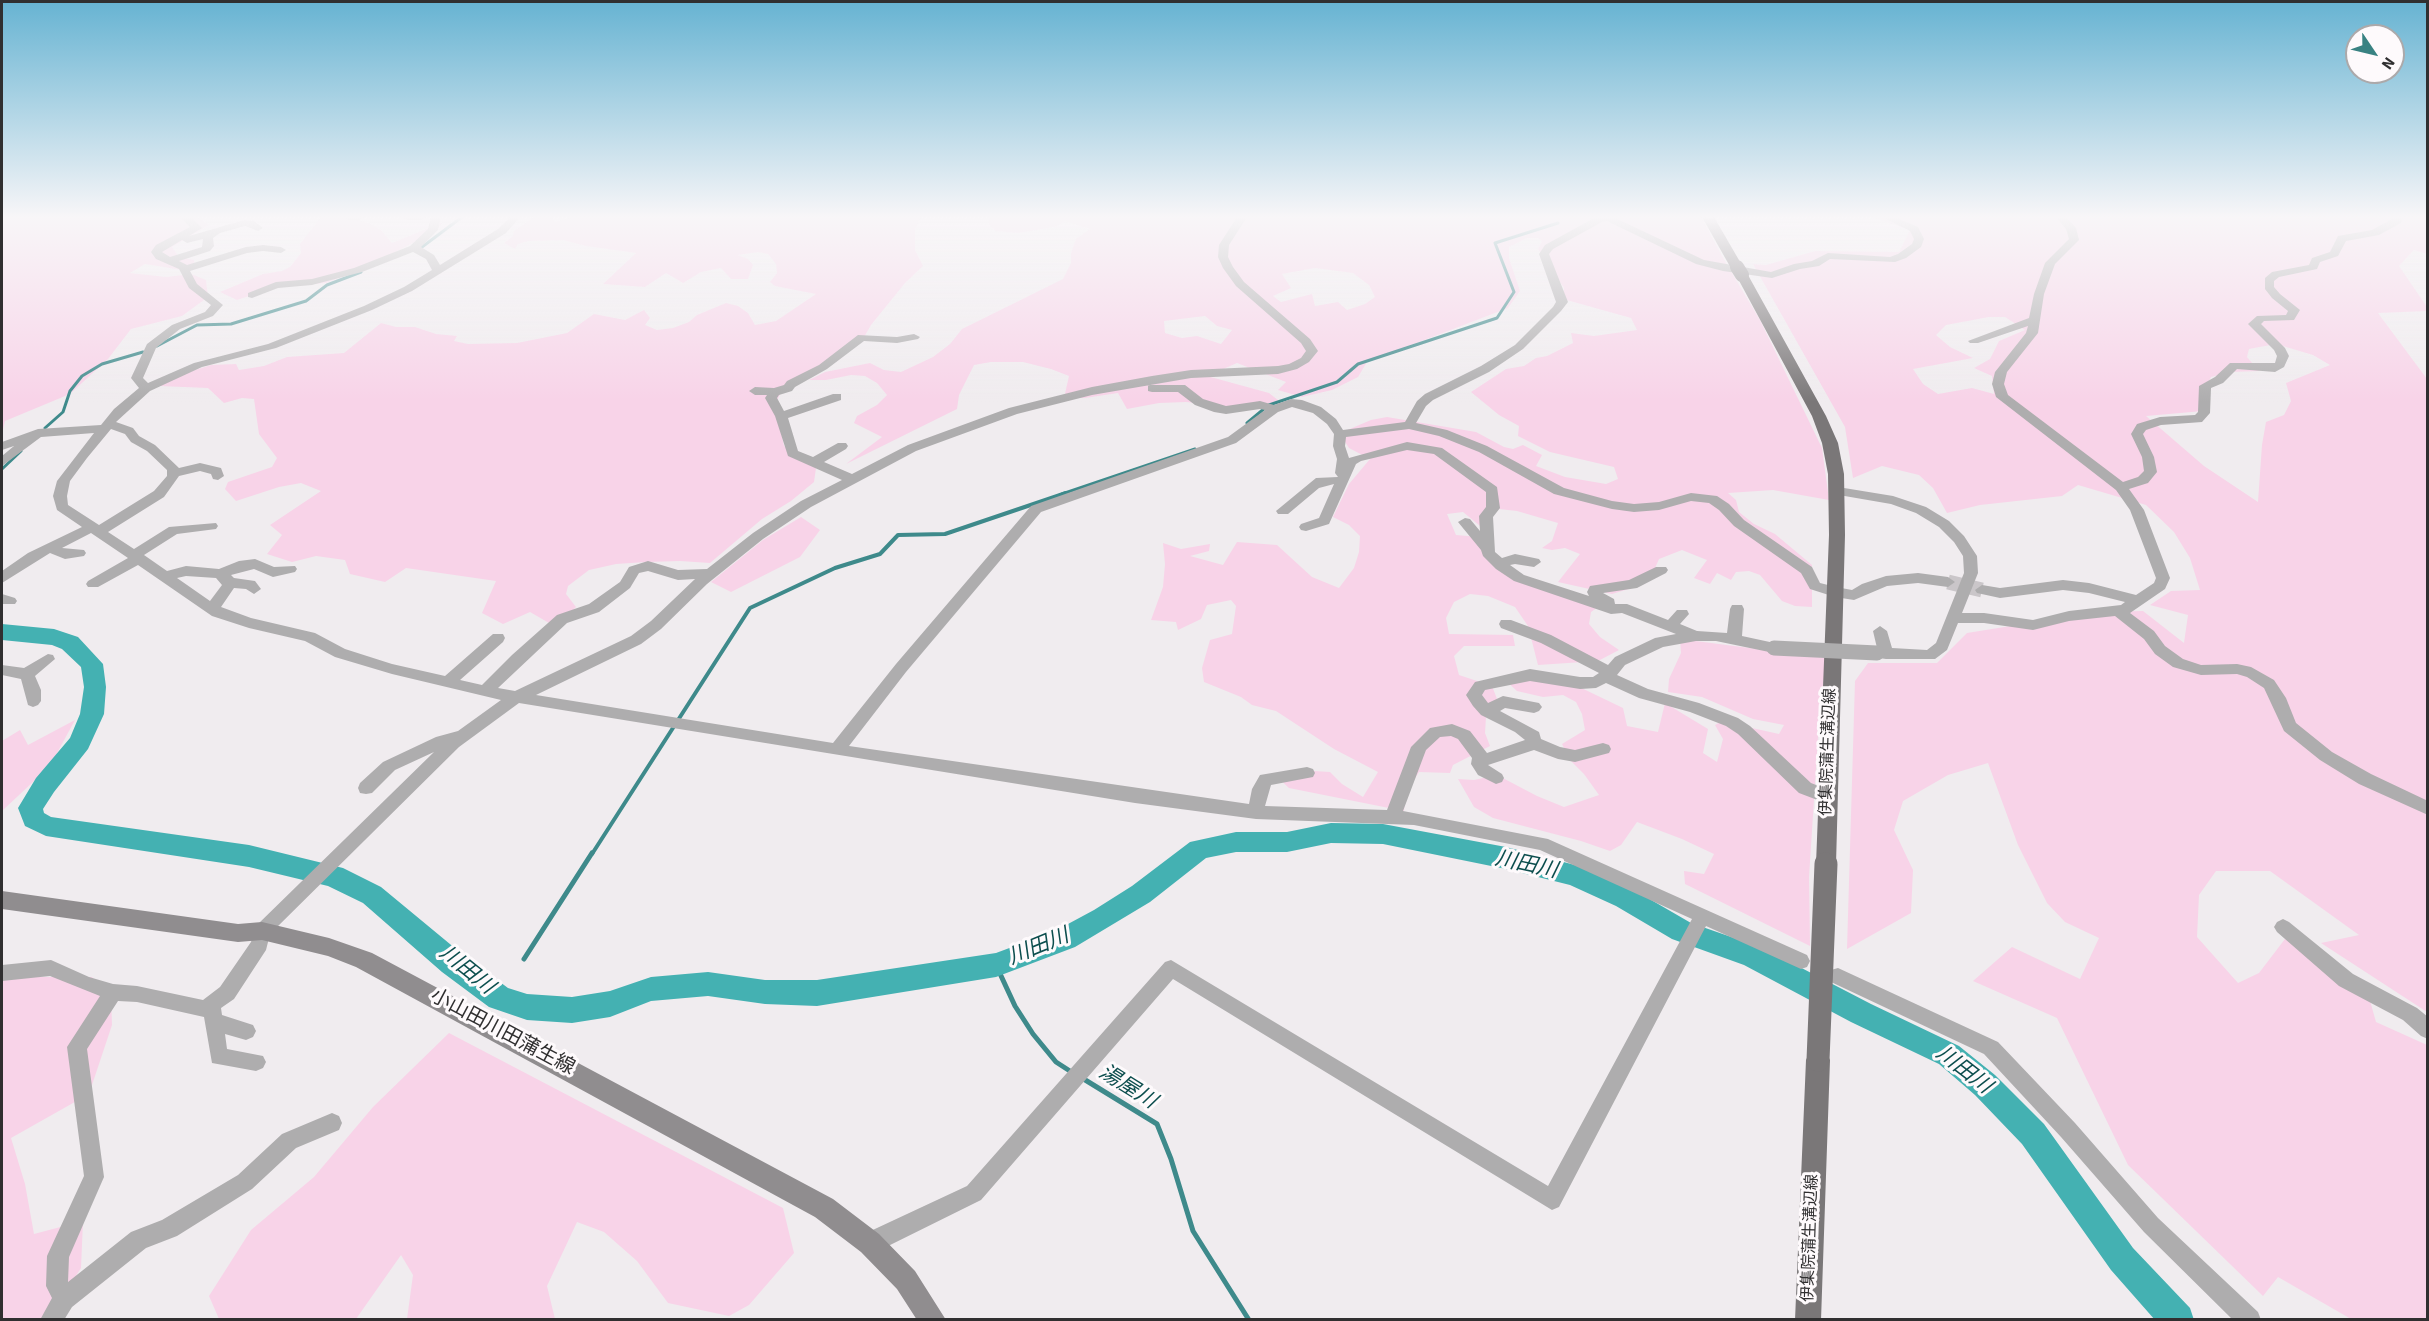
<!DOCTYPE html>
<meta charset="utf-8">
<style>
body{margin:0}
#map{position:relative;width:2429px;height:1321px;overflow:hidden;background:#f0ecef;font-family:"Source Sans 3",sans-serif}
canvas{display:block}
.frame{position:absolute;inset:0;border:3px solid #302f30;pointer-events:none}
.north{position:absolute;left:2345px;top:24px;width:60px;height:60px;box-sizing:border-box;background:#fefafc;border:2px solid #aca9aa;border-radius:50%;rotate:125deg;font-size:16px;font-weight:700;line-height:24px;text-align:center;color:#302f30}
.north::after{content:'';display:block;margin:auto;width:21px;height:27px;background:#398282;clip-path:polygon(50% 0,100% 100%,50% 72%,0 100%)}
</style>
<div id="map">
<canvas width="2429" height="1321"></canvas>
<div class="frame"></div>
<div class="north">N</div>
</div>
<script>
const ctx = document.querySelector('canvas').getContext('2d');
ctx.lineJoin = 'round';
function fillPath(path, color) {
  ctx.fillStyle = color;
  ctx.fill(path, 'evenodd');
}
function toPath(rows) {
  const path = new Path2D();
  for (const r of rows) {
    path.moveTo(r[0], r[1]);
    for (let i = 2; i < r.length; i += 2) path.lineTo(r[i], r[i + 1]);
  }
  return path;
}
function strokePath(path, color, width, dash) {
  ctx.strokeStyle = color;
  ctx.lineWidth = width;
  ctx.lineCap = dash ? 'butt' : 'round';
  ctx.setLineDash(dash || []);
  ctx.stroke(path);
}
function write(font, color, halo, rows, align = 'center') {
  ctx.font = font + ' "Source Sans 3","Noto Sans JP",sans-serif';
  ctx.lineWidth = 6;
  ctx.setLineDash([]);
  ctx.textBaseline = 'middle';
  ctx.strokeStyle = halo;
  ctx.fillStyle = color;
  for (const [text, x, y, turn = 0] of rows) {
    ctx.save();
    ctx.translate(x, y);
    ctx.rotate((+turn || 0) * Math.PI / 180);
    ctx.textAlign = isNaN(turn) ? turn : align;
    if (halo) ctx.strokeText(text, 0, 0);
    ctx.fillText(text, 0, 0);
    ctx.restore();
  }
}
const green = toPath([
 [2,217,197,217,209,225,172,247,179,257,194,260,195,268,182,270,145,264,130,273,166,277,191,274,206,280,208,297,182,316,131,329,108,359,70,394,5,421,2,434],
 [321,217,346,217,369,223,381,230,392,243,443,222,437,230,392,254,356,272,326,283,276,287,237,300,220,292,263,274,282,271,290,267,301,253,300,244],
 [534,217,552,217,555,222,573,217,921,217,915,230,915,250,923,266,905,283,871,325,863,339,783,389,775,404,784,446,797,455,817,461,814,482,791,501,762,519,710,563,680,561,646,562,616,564,589,570,568,586,566,594,576,607,556,627,530,612,503,624,482,613,496,581,406,568,385,582,350,574,345,560,316,556,292,562,267,554,282,535,270,525,321,491,301,483,279,487,236,501,225,489,228,482,272,467,277,458,259,434,254,399,242,398,224,403,208,388,159,386,189,372,211,365,236,364,239,370,264,366,287,357,344,353,381,323,396,327,415,327,436,334,457,336,454,341,468,344,517,343,567,333,594,314,625,320,644,310,650,318,645,325,657,330,673,328,689,322,697,315,726,303,738,306,748,313,755,325,776,321,816,294,775,286,770,282,777,273,776,264,768,254,758,252,738,255,748,259,753,265,748,279,731,279,721,268,701,272,683,283,666,273,645,287,603,284,636,253,586,246,563,240,528,241,518,244,515,249,504,243,513,236,514,231],
 [989,217,1701,217,1726,263,1760,320,1822,448,1829,500,1773,490,1728,493,1736,500,1739,512,1754,524,1775,534,1812,565,1812,607,1795,606,1782,601,1760,575,1749,571,1736,572,1731,580,1717,573,1710,584,1694,578,1707,560,1682,550,1659,559,1651,577,1632,588,1612,594,1558,582,1580,554,1565,548,1552,550,1542,548,1552,541,1558,523,1517,511,1499,509,1489,512,1485,530,1463,512,1447,514,1456,535,1479,537,1483,546,1539,588,1601,605,1591,612,1589,624,1600,637,1619,650,1598,661,1538,665,1528,626,1515,607,1488,596,1470,594,1454,602,1446,618,1449,634,1513,635,1515,646,1464,646,1454,656,1459,675,1492,686,1499,704,1486,717,1485,733,1490,746,1453,765,1450,773,1419,772,1406,792,1404,811,1289,788,1275,775,1298,770,1330,772,1342,784,1363,797,1378,772,1334,749,1276,711,1252,705,1241,697,1204,682,1202,668,1210,640,1232,634,1236,606,1231,600,1207,605,1201,619,1178,630,1176,622,1151,620,1163,587,1165,564,1163,543,1181,549,1210,544,1209,551,1190,556,1223,565,1237,542,1277,545,1312,577,1339,588,1354,568,1359,552,1360,536,1349,525,1333,517,1349,484,1370,459,1349,448,1342,437,1345,431,1371,420,1387,417,1476,432,1504,447,1513,449,1523,445,1542,455,1536,466,1565,477,1606,484,1618,479,1614,467,1550,452,1518,436,1519,426,1499,415,1471,392,1506,369,1524,366,1536,358,1547,356,1573,343,1571,333,1594,336,1637,330,1631,318,1563,299,1564,288,1538,249,1542,241,1538,238,1527,238,1509,247,1509,258,1520,291,1508,308,1367,362,1358,377,1332,390,1302,397,1278,390,1286,382,1237,363,1207,376,1269,393,1283,404,1236,412,1217,405,1186,402,1159,403,1127,409,1118,393,1085,398,1064,398,1069,376,1051,369,1023,362,991,362,974,365,959,395,957,409,846,464,882,437,854,423,857,416,877,405,887,395,877,383,865,376,851,375,826,380,809,380,825,372,870,363,884,370,901,372,933,357,950,344,962,329,1063,279,1071,263,1071,253,1076,239,1090,229,1065,221,1055,227,1018,233,995,231,989,224],
 [1315,268,1353,273,1369,285,1375,297,1365,304,1347,310,1338,302,1315,306,1312,294,1281,302,1273,296,1291,288,1282,274],
 [1205,316,1217,326,1232,330,1221,344,1197,336,1182,338,1165,333,1164,321],
 [1871,217,2427,217,2427,254,2414,250,2399,266,2427,307,2427,311,2378,313,2427,379,2427,1012,2321,943,2359,935,2270,871,2216,871,2199,895,2197,937,2238,983,2259,973,2288,935,2367,990,2376,1022,2427,1045,2427,1319,2351,1319,2278,1277,2263,1296,2128,1165,2057,1018,1973,981,2012,947,2080,979,2099,938,2065,922,2047,903,2018,845,1988,763,1948,775,1903,801,1894,830,1913,870,1911,913,1847,949,1855,681,1868,663,1937,663,1967,633,2098,612,2143,611,2184,643,2188,615,2150,605,2171,591,2200,590,2190,558,2174,532,2146,505,2078,485,2062,496,1980,505,1947,513,1933,488,1919,475,1882,466,1853,478,1845,427,1753,264,1766,265,1815,251,1899,252,1910,230],
 [1989,317,2005,317,2025,330,1999,341,1990,359,1974,368,1992,376,1994,394,1972,388,1938,394,1923,384,1913,369,1973,358,1950,347,1936,335,1946,325],
 [2276,344,2313,355,2330,365,2286,383,2291,401,2284,415,2266,422,2262,445,2258,502,2204,466,2146,416,2203,411,2205,390,2211,377,2231,372,2259,371,2247,357,2249,349],
 [801,517,820,530,800,557,731,592,711,582,763,540],
 [1680,639,1827,658,1820,706,1809,877,1810,946,1685,884,1684,871,1704,874,1714,854,1682,839,1637,822,1621,845,1610,851,1581,841,1493,818,1474,807,1458,779,1474,780,1497,775,1537,796,1564,807,1599,795,1584,774,1570,760,1562,744,1585,730,1582,714,1576,702,1563,695,1543,697,1517,691,1505,680,1547,676,1571,683,1623,708,1627,726,1658,732,1665,703,1708,729,1703,753,1717,762,1723,739,1715,725,1730,717,1752,728,1779,734,1784,725,1753,719,1702,697,1668,692,1669,679,1681,653],
 [75,720,50,766,2,811,2,741,20,730,28,745],
 [2,977,92,977,111,997,112,1025,89,1094,11,1138,25,1184,34,1234,83,1221,81,1268,48,1319,2,1320],
 [449,1033,783,1208,794,1253,749,1305,729,1316,668,1303,637,1261,604,1232,577,1222,547,1286,555,1319,407,1319,413,1275,401,1255,356,1319,219,1319,209,1296,251,1230,314,1177,373,1107]
]);
const streamFar2 = toPath([
 [422,247,462,217],
 [157,346,197,325,231,324,306,301,327,285,361,272],
 [1269,405,1337,382,1358,364,1497,318,1514,292,1495,243,1558,223],
 [1247,423,1265,408],
 [45,428,63,412,70,391,82,376,102,364,143,352],
 [2,469,21,451],
 [1062,494,1195,449]
]);
const streamFar1 = toPath([
 [592,854,750,608,835,568,880,554,898,535,945,534,1066,493]
]);
const stream = toPath([
 [524,959,592,853],
 [996,965,1015,1006,1033,1034,1056,1062,1073,1073],
 [1082,1078,1157,1124,1171,1159,1193,1231,1249,1320]
]);
const river = toPath([
 [2,624,54,629,78,637,103,664,106,687,104,714,88,749,54,792,43,809,44,813,51,817,249,845,343,868,381,887,462,954,508,988,527,994,572,997,610,991,651,977,708,972,765,980,817,980,996,953,1055,931,1094,910,1132,886,1190,842,1236,832,1287,832,1331,823,1383,824,1506,847,1575,865,1634,890,1691,923,1763,948,1871,1004,1959,1046,1995,1075,2044,1124,2133,1248,2190,1308,2194,1320,2155,1320,2111,1270,2022,1144,1975,1095,1939,1064,1851,1022,1744,965,1672,939,1616,906,1570,885,1506,869,1383,844,1331,843,1287,852,1236,852,1206,858,1150,902,1075,947,996,977,817,1006,765,1004,708,996,651,1001,610,1017,572,1023,527,1020,489,1007,442,972,363,903,328,886,249,867,46,836,25,826,18,808,36,778,70,738,80,714,84,687,81,667,62,649,52,645,2,640,2,624]
]);
const minorTunnel = toPath([
 [1948,582,1982,590]
]);
const minor = toPath([
 [180,217,191,217,202,228,189,236,244,220,254,221,263,228,258,231,245,226,220,233,213,238,214,246,210,251,179,261,187,265,246,247,263,245,281,247,286,250,281,253,263,251,247,253,190,271,197,284,223,305,213,316,180,329,156,348,143,378,148,383,194,363,268,344,364,306,404,287,432,270,426,259,413,252,362,272,312,285,278,288,252,298,248,297,248,293,276,282,312,279,354,268,410,246,428,229,431,217,441,217,438,230,421,247,434,255,440,265,498,229,510,217,520,217,506,233,412,291,372,310,276,348,202,367,150,391,116,422,133,428,139,436,155,445,179,468,200,463,221,468,224,476,218,480,213,479,211,474,200,471,179,476,164,497,108,532,134,549,169,527,216,523,218,526,216,529,177,534,144,555,167,571,186,566,219,569,239,561,255,559,274,567,295,566,297,569,295,572,273,577,254,569,231,575,234,578,255,581,261,589,254,594,246,589,234,588,221,607,251,618,315,633,345,649,392,664,445,676,493,634,503,634,505,638,503,642,460,680,482,685,512,655,557,615,589,604,620,582,629,567,648,561,678,570,707,569,753,533,801,501,842,480,788,456,775,416,765,398,767,395,755,395,749,391,755,387,774,388,784,385,787,381,819,365,858,335,897,337,914,334,920,337,918,339,897,343,864,341,827,369,795,387,792,391,779,395,777,398,784,411,833,394,841,394,841,400,788,418,798,451,813,457,838,443,846,443,848,446,846,449,824,462,852,474,908,445,1009,408,1092,387,1152,376,1191,370,1278,366,1289,364,1301,358,1306,351,1301,343,1236,286,1223,268,1218,257,1219,245,1237,217,1247,217,1229,245,1228,257,1233,267,1244,282,1310,339,1318,351,1309,362,1297,369,1278,374,1191,378,1092,395,1017,414,916,451,811,507,763,539,707,584,661,629,641,644,536,695,833,743,896,664,1031,506,1228,437,1265,410,1260,409,1226,414,1214,412,1195,405,1178,392,1152,392,1148,391,1148,385,1185,385,1203,399,1226,406,1260,401,1274,405,1291,399,1302,400,1321,407,1336,419,1343,430,1405,422,1417,401,1425,394,1481,366,1515,345,1553,307,1556,302,1539,254,1545,245,1596,217,1613,217,1704,260,1771,272,1794,264,1812,261,1828,253,1890,257,1898,254,1912,244,1914,239,1910,231,1882,217,1895,217,1918,227,1924,239,1921,247,1906,258,1895,262,1830,259,1819,266,1800,269,1772,278,1723,271,1696,264,1607,221,1602,222,1553,249,1549,254,1568,302,1561,311,1523,349,1489,372,1433,400,1426,406,1416,423,1447,430,1487,446,1564,488,1612,501,1634,504,1659,502,1691,493,1717,496,1729,504,1744,520,1812,567,1820,583,1836,587,1852,590,1862,584,1886,576,1918,573,1948,577,1955,582,1948,587,1918,583,1887,586,1854,600,1835,597,1810,589,1801,573,1734,526,1719,510,1709,503,1691,501,1659,510,1634,512,1612,509,1554,494,1479,452,1439,436,1409,429,1346,437,1345,446,1349,458,1407,442,1442,448,1497,487,1500,508,1493,517,1495,552,1502,558,1515,554,1539,559,1541,562,1534,567,1515,564,1510,565,1524,575,1589,596,1587,592,1590,586,1629,580,1656,567,1666,567,1668,570,1666,573,1637,588,1603,593,1614,599,1615,604,1627,604,1668,620,1677,610,1687,610,1689,614,1680,624,1697,631,1727,633,1730,609,1732,605,1742,605,1744,609,1742,636,1779,644,1781,648,1779,652,1774,653,1716,641,1696,641,1663,647,1625,665,1617,675,1648,689,1699,703,1738,718,1750,726,1811,783,1834,792,1836,797,1834,802,1828,804,1799,793,1738,734,1726,726,1690,712,1639,698,1606,683,1596,688,1580,689,1530,681,1485,690,1482,695,1488,703,1503,696,1539,703,1542,707,1539,711,1534,713,1505,708,1500,711,1539,732,1541,739,1560,747,1575,750,1603,743,1609,745,1611,749,1609,753,1575,762,1558,759,1534,750,1488,765,1502,774,1504,778,1502,782,1496,784,1478,775,1471,764,1472,758,1458,739,1451,736,1440,737,1426,750,1403,811,1548,839,1807,955,1810,961,1807,967,1801,969,1706,926,1559,1207,1552,1210,1173,979,981,1200,878,1251,870,1254,862,1251,859,1243,862,1235,967,1186,1165,962,1171,960,1548,1186,1692,919,1540,850,1414,825,1256,819,1135,803,519,703,459,747,270,934,266,950,234,999,221,1008,222,1015,253,1025,256,1031,253,1037,246,1040,225,1034,227,1049,263,1056,266,1062,263,1068,256,1071,212,1063,204,1017,137,1002,118,1001,87,1049,104,1177,69,1257,68,1282,131,1232,162,1220,238,1175,282,1134,332,1113,339,1116,342,1123,339,1130,296,1148,252,1189,177,1236,146,1248,72,1307,64,1320,40,1320,52,1298,46,1286,47,1256,84,1176,67,1047,100,996,50,976,2,981,2,965,51,960,89,977,113,984,137,986,203,1000,220,987,251,942,256,926,434,752,395,770,372,793,366,794,360,793,358,788,360,783,383,762,436,737,458,731,501,700,392,674,335,657,305,641,249,628,212,616,138,565,98,587,88,587,86,584,88,581,128,558,91,533,62,548,84,550,86,553,84,556,65,559,50,553,2,583,2,571,28,553,82,527,57,510,53,496,57,481,94,433,41,437,2,466,2,456,14,446,2,450,2,442,38,429,101,425,114,409,139,388,131,378,147,344,172,325,205,312,211,305,189,288,179,269,156,259,151,252,156,245,190,227,180,217],
 [203,239,202,247,170,257,162,252,182,240,187,243,203,239],
 [1292,407,1313,413,1327,424,1334,434,1333,446,1337,459,1335,473,1338,477,1316,478,1276,511,1278,514,1288,514,1319,488,1334,484,1319,518,1301,524,1299,527,1301,530,1306,531,1329,524,1356,464,1361,461,1407,450,1434,454,1486,492,1486,507,1479,516,1480,531,1470,519,1465,518,1458,522,1481,550,1483,556,1496,569,1514,581,1611,614,1622,613,1676,634,1655,638,1615,657,1608,665,1551,635,1511,620,1501,620,1499,624,1501,628,1541,643,1599,673,1593,677,1580,677,1530,669,1475,682,1466,695,1473,706,1481,715,1515,732,1525,740,1487,753,1470,731,1452,724,1430,728,1411,747,1387,810,1265,806,1271,785,1313,777,1315,773,1313,769,1307,767,1260,775,1252,789,1249,804,849,746,906,672,1041,512,1236,443,1278,412,1292,407],
 [111,429,125,434,131,442,147,451,167,470,167,476,154,491,99,525,68,505,67,496,70,481,87,458,111,429],
 [648,571,678,580,695,579,651,621,631,636,515,691,498,688,567,623,599,612,630,588,639,573,648,571],
 [186,576,216,578,222,585,210,601,177,578,186,576],
 [344,217,364,217,359,220,349,220,344,217],
 [402,217,426,217,421,220,407,220,402,217],
 [2056,217,2066,217,2076,228,2079,240,2055,264,2044,294,2038,333,2007,372,2004,384,2008,395,2123,482,2138,477,2144,471,2142,457,2131,434,2137,424,2160,417,2195,415,2198,412,2199,386,2215,377,2230,363,2275,363,2277,356,2274,350,2248,324,2257,316,2286,315,2288,311,2272,298,2265,289,2265,278,2272,272,2309,265,2312,258,2330,252,2338,236,2372,230,2392,219,2393,217,2403,217,2401,223,2379,235,2346,241,2338,256,2320,262,2317,269,2279,277,2274,281,2274,287,2280,294,2300,310,2294,320,2264,321,2261,324,2285,348,2289,356,2284,367,2275,372,2237,369,2223,383,2211,388,2210,413,2202,422,2161,425,2146,430,2143,434,2154,457,2157,472,2148,483,2129,489,2144,510,2170,578,2165,589,2130,613,2154,631,2165,646,2183,659,2201,665,2237,664,2251,667,2274,680,2286,698,2296,723,2332,752,2371,774,2428,801,2428,815,2359,784,2320,760,2284,731,2264,688,2247,677,2237,674,2201,675,2173,667,2155,654,2144,639,2115,616,2069,621,2033,630,1984,623,1958,623,1947,650,1935,659,1886,659,1872,657,1870,653,1877,648,1873,631,1880,626,1887,631,1892,648,1927,650,1936,643,1964,573,1963,556,1954,542,1939,527,1916,513,1891,504,1833,494,1831,491,1838,487,1893,496,1926,507,1949,521,1964,536,1977,556,1978,573,1962,613,1984,613,2033,620,2069,611,2121,605,2125,602,2089,593,2063,590,2000,598,1977,593,1975,590,1982,585,2000,588,2063,580,2089,583,2136,595,2154,583,2156,578,2130,510,2116,490,1996,397,1992,384,1995,372,2026,333,2028,326,1978,343,1970,343,1968,341,2029,318,2034,294,2045,263,2069,239,2066,229,2056,217],
 [2,594,15,598,17,601,15,604,2,604,2,594],
 [48,654,53,655,55,659,35,676,41,690,41,701,38,705,33,707,28,705,21,679,2,675,2,665,24,668,48,654],
 [2283,919,2289,922,2353,974,2417,1008,2428,1017,2428,1039,2421,1036,2403,1020,2339,986,2277,932,2274,927,2277,922,2283,919],
 [1838,968,1998,1042,2075,1123,2158,1218,2258,1312,2261,1320,2233,1320,2144,1232,2061,1137,1984,1054,1831,982,1829,976,1831,970,1838,968]
]);
const secondary = toPath([
 [2,891,238,924,262,922,329,938,372,953,833,1199,879,1234,915,1271,946,1320,917,1320,897,1289,861,1252,815,1217,356,967,328,956,262,940,238,942,2,909,2,891]
]);
const primary = toPath([
 [1702,217,1714,217,1743,267,1742,270,1732,270,1702,217],
 [1742,271,1748,275,1826,416,1838,443,1844,474,1845,535,1836,864,1833,870,1826,873,1819,870,1816,864,1829,535,1828,474,1822,443,1812,416,1736,275,1742,271],
 [1818,1049,1826,1052,1830,1060,1821,1320,1795,1320,1806,1060,1810,1052,1818,1049]
]);
const minorBridge = toPath([
 [1774,648,1877,653]
]);
const primaryBridgeFar1 = toPath([
 [1737,267,1742,275]
]);
const primaryBridge = toPath([
 [1818,1060,1826,864]
]);
const streetNames = [
 ["伊集院蒲生溝辺線",1829,752,-88],
 ["伊集院蒲生溝辺線",1811,1238,-88]
];
const nearStreetnames = [
 ["小山田川田蒲生線",502,1033,28]
];
const nearWaternames = [
 ["川田川",1526,866,12],
 ["川田川",1039,948,-22],
 ["川田川",466,971,39],
 ["川田川",1963,1071,38],
 ["湯屋川",1127,1088,32]
];
fillPath(green, '#f8d3e8');
strokePath(streamFar2, '#3e8a8b', 3);
strokePath(streamFar1, '#3e8a8b', 4);
strokePath(stream, '#3e8a8b', 5);
fillPath(river, '#44b1b2');
strokePath(minorTunnel, '#cac6c9', 15, [15, 8]);
fillPath(minor, '#aeadae');
fillPath(secondary, '#908d8f');
fillPath(primary, '#7a7778');
strokePath(minorBridge, '#aeadae', 15);
strokePath(primaryBridgeFar1, '#7a7778', 14);
strokePath(primaryBridge, '#7a7778', 23);
const sky = ctx.createLinearGradient(0, 0, 0, 402);
sky.addColorStop(0, '#66b3d2');
sky.addColorStop(0.54, '#f8f6f8');
sky.addColorStop(1, '#f8f6f800');
ctx.fillStyle = sky;
ctx.fillRect(0, 0, 2429, 402);
write('16px', '#302f30', '#fefafc', streetNames);
write('20px', '#302f30', '#fefafc', nearStreetnames);
write('italic 21px', '#0d4e4e', '#fefafc', nearWaternames);
</script>
